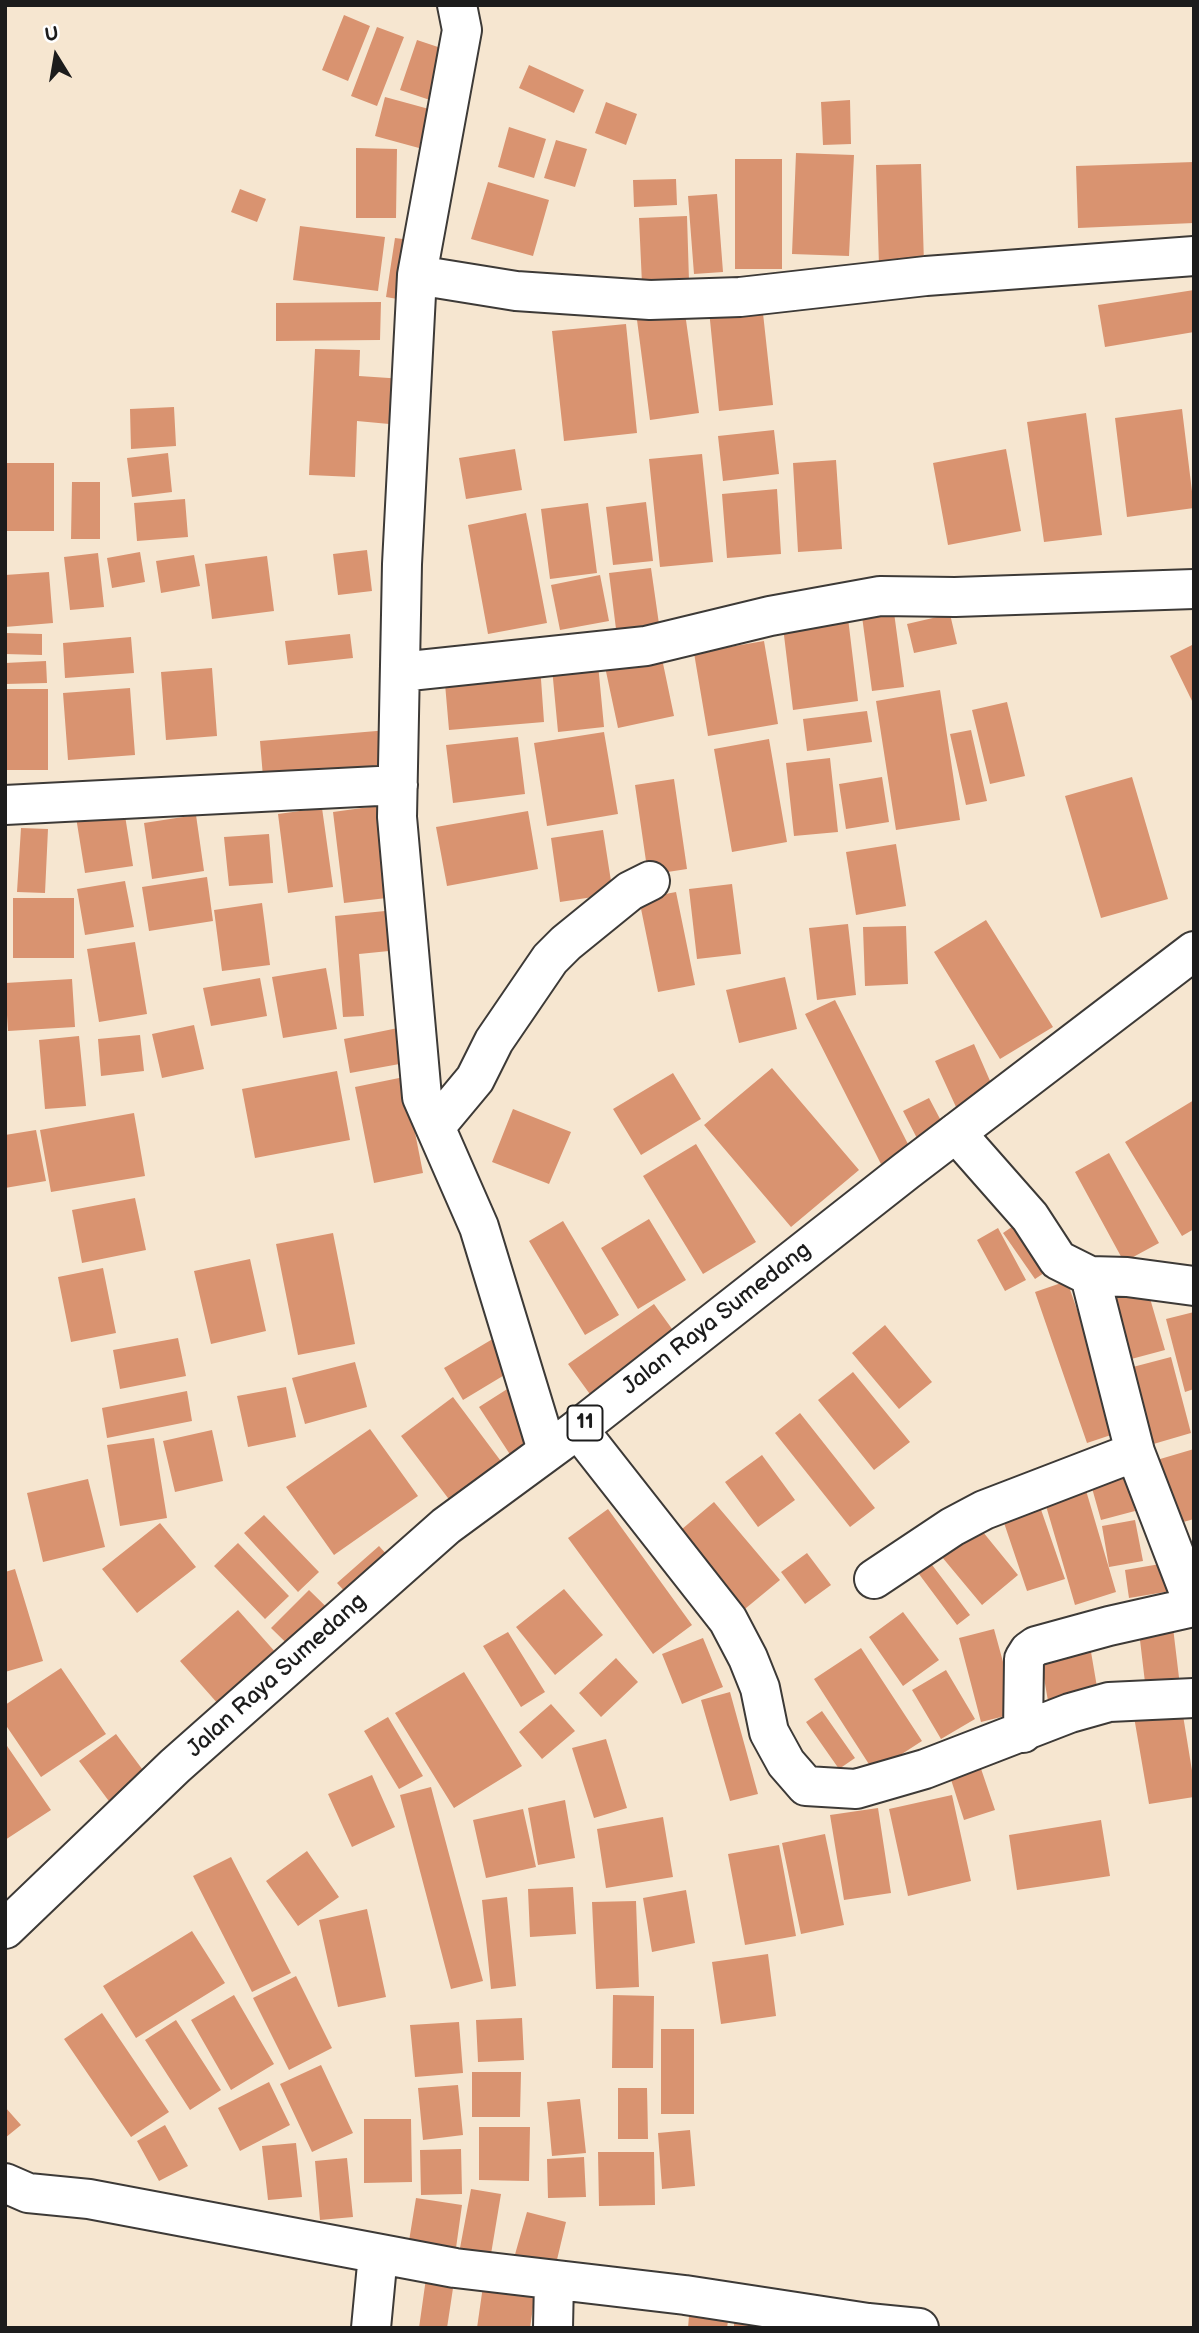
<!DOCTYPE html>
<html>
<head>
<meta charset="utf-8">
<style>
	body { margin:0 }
	#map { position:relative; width:1199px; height:2333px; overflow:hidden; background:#f6e6d0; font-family:"Balsamiq Sans",sans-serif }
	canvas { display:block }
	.frame { position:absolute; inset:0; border:7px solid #1c1c1c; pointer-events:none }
	.north { position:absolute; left:21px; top:21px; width:70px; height:70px; -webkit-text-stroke:5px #fff; paint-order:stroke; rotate:349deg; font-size:19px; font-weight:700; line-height:28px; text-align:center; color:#1c1c1c }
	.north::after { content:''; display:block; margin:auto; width:24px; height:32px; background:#1c1c1c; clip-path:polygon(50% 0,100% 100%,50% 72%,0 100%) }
</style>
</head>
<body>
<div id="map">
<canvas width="1199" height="2333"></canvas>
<div class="frame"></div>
<div class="north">U</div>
</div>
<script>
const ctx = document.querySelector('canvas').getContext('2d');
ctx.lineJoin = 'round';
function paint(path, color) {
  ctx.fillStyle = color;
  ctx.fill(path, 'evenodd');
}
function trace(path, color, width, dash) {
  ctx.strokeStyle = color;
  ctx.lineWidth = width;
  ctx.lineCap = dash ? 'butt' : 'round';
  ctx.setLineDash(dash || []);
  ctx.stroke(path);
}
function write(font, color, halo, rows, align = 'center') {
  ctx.font = font + ' "Balsamiq Sans",sans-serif';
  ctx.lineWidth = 5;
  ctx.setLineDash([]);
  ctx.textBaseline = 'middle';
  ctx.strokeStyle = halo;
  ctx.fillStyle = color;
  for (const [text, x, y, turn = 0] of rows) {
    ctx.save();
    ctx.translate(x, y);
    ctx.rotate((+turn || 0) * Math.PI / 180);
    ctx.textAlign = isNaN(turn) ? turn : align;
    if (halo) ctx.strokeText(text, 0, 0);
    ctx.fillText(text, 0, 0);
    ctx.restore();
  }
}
const building = new Path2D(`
	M344,15L370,26L348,81L322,70Z
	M377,27L404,37L377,106L351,96Z
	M417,40L456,53L439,103L400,90Z
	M529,65L584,90L574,113L519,88Z
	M385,97L429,109L419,148L375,136Z
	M850,100L851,144L823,145L821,102Z
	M606,102L637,114L626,145L595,133Z
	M509,127L546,139L534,178L498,167Z
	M556,140L587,149L575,187L544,178Z
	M356,148L397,149L396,218H356Z
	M796,153L854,155L849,256L792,254Z
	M735,159H782V269H735Z
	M1194,162V223L1078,228L1076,166Z
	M921,164L924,264L879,266L876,165Z
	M676,179L677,205L634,207L633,180Z
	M488,182L549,200L533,256L471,239Z
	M240,189L266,199L257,222L231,212Z
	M717,194L723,272L694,274L688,196Z
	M687,216L689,281L642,284L639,218Z
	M300,226L385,237L378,291L293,280Z
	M395,238L418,241L409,301L386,297Z
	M1194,290V332L1105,347L1098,305Z
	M381,302L380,340L276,341V303Z
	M762,304L773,405L719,411L709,310Z
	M685,313L699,413L650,420L637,320Z
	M626,324L637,433L564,441L552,331Z
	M315,349L360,350L359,376L404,379L400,425L357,421L355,477L309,475Z
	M174,407L176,446L131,449L130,409Z
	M1182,409L1194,508L1127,517L1115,418Z
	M1086,413L1102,535L1044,542L1027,422Z
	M774,430L779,474L723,481L718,436Z
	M515,449L522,490L466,499L459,458Z
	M1006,449L1021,531L948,545L933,463Z
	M168,453L172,492L132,497L127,458Z
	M702,454L713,562L660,567L649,459Z
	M836,460L842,549L798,552L793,463Z
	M5,463H54V531H5Z
	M72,482H100V539H71Z
	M777,489L781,554L727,558L722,494Z
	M185,499L188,537L137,541L134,503Z
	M646,502L653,561L613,565L606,507Z
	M588,503L597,573L550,579L541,509Z
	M526,513L547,623L488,634L468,525Z
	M367,550L372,591L338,595L333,554Z
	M140,552L145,582L112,588L107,558Z
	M98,553L104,607L70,610L64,557Z
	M194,555L200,586L161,593L156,561Z
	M267,556L274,611L212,619L205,564Z
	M651,568L659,624L616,629L609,573Z
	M49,572L53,623L5,627V575Z
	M600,575L609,621L560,630L551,585Z
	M893,605L904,687L872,691L861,609Z
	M950,614L957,644L914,653L907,624Z
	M848,618L858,701L793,710L783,627Z
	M5,633L42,634V655L5,654Z
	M350,634L353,658L288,665L285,641Z
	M131,637L134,673L65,678L63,643Z
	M764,641L778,724L708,736L694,653Z
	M1194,644V705L1170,656Z
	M660,649L674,716L618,728L604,662Z
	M46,661L47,683L5,684V663Z
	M598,664L604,727L558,732L552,668Z
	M540,665L544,722L449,730L444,672Z
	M212,668L217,736L166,740L161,672Z
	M130,688L135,755L68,760L63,693Z
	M5,689H48V770H5Z
	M940,690L960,820L896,830L876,701Z
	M1007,702L1025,776L990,784L972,710Z
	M867,711L872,742L807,751L803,719Z
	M388,730L391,766L263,777L260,741Z
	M971,730L987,801L966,805L950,734Z
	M604,732L618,814L547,826L534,743Z
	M518,737L525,794L453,803L446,745Z
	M769,739L787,842L732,852L714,749Z
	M830,758L838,832L794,836L786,763Z
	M882,777L889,822L846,829L839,784Z
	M1132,777L1168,899L1101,918L1065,796Z
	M674,779L687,869L648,875L635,785Z
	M123,803L133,866L85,873L75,811Z
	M384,805L395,897L344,903L333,812Z
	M322,808L333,887L288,893L278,814Z
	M528,811L538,869L447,886L436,827Z
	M196,815L204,871L152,879L144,823Z
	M21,828L48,829L45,893L17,892Z
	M603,830L613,894L560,902L551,838Z
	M269,834L273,883L229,886L224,837Z
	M896,844L906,906L856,915L846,852Z
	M207,877L213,921L149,931L142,887Z
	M125,881L134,927L85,935L77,889Z
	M732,884L741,954L697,959L689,889Z
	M676,892L695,985L658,992L639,899Z
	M13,898H74V958H13Z
	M262,903L270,965L222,971L214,910Z
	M395,910L399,950L359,954L364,1016L343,1017L335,916Z
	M986,920L1053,1027L1000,1059L934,952Z
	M848,924L856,995L817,1000L809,928Z
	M906,926L908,984L865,986L863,927Z
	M135,942L147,1014L99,1022L87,949Z
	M326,968L337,1029L283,1038L272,977Z
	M785,977L797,1029L739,1043L726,990Z
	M260,978L267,1016L211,1026L203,988Z
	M72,979L75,1027L8,1031L5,983Z
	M835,1000L911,1150L881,1164L805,1014Z
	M194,1025L204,1069L162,1078L152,1034Z
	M398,1028L405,1063L350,1073L344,1039Z
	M140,1035L144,1071L101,1076L98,1039Z
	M79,1036L86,1106L45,1109L39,1040Z
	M974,1044L994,1090L956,1107L935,1061Z
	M772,1068L859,1170L791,1227L704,1125Z
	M337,1071L350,1140L255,1158L242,1089Z
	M673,1073L701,1119L641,1155L613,1109Z
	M404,1077L423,1173L374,1183L355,1087Z
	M929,1098L948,1134L922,1148L903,1111Z
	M1194,1100V1229L1182,1236L1125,1142Z
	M513,1109L571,1132L549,1184L492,1162Z
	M134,1113L145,1176L51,1192L40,1130Z
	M36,1130L46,1181L5,1188V1135Z
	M696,1144L756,1242L703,1274L643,1176Z
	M1109,1153L1159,1243L1124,1262L1075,1172Z
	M135,1198L146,1250L82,1263L72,1210Z
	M1025,1218L1056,1265L1035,1279L1003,1233Z
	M649,1219L686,1280L638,1309L601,1248Z
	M563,1221L619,1315L585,1335L529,1241Z
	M998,1228L1026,1280L1005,1291L977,1240Z
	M333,1233L355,1344L298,1355L276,1244Z
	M250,1259L266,1331L211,1344L194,1271Z
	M103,1268L116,1333L71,1342L58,1277Z
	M1067,1281L1120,1432L1087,1443L1035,1292Z
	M1147,1288L1165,1350L1120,1362L1103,1301Z
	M654,1304L693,1358L608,1419L568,1364Z
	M1194,1312V1389L1185,1392L1166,1319Z
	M885,1325L932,1382L899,1409L852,1353Z
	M506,1331L526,1362L463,1400L444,1368Z
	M178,1338L186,1376L120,1389L113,1350Z
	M1171,1357L1191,1433L1150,1445L1129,1368Z
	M355,1362L367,1407L305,1424L292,1378Z
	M853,1372L910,1442L874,1470L818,1400Z
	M523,1379L555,1429L511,1456L479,1407Z
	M286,1387L296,1437L248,1447L237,1396Z
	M187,1391L192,1421L107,1438L102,1408Z
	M453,1397L506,1468L454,1506L401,1436Z
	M800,1413L875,1508L850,1527L775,1433Z
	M370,1429L418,1496L334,1555L286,1487Z
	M212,1430L223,1481L175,1492L163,1441Z
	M154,1438L167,1518L120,1526L107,1445Z
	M1194,1449V1519L1169,1526L1150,1462Z
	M762,1455L795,1500L758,1527L725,1482Z
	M1125,1471L1135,1511L1101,1520L1090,1481Z
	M88,1479L105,1547L43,1562L27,1493Z
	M1085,1487L1116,1592L1075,1605L1044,1499Z
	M1037,1498L1065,1579L1027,1591L1000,1511Z
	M714,1502L780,1580L740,1613L675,1535Z
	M608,1509L692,1625L653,1654L568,1538Z
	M264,1515L319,1572L298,1592L244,1533Z
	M1135,1520L1143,1561L1109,1567L1102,1526Z
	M974,1521L1018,1575L982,1605L937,1551Z
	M160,1523L196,1567L137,1613L102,1569Z
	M238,1543L289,1596L265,1619L214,1566Z
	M379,1546L412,1582L370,1619L337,1583Z
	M807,1553L831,1585L805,1604L781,1572Z
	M923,1553L970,1615L957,1625L910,1562Z
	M1166,1563L1171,1591L1129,1598L1125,1570Z
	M15,1569L43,1661L5,1672V1572Z
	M564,1589L603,1635L555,1675L516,1627Z
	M309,1590L348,1628L310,1666L271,1628Z
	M238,1610L285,1663L227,1714L180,1661Z
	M903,1612L939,1660L903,1686L869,1637Z
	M1172,1619L1180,1686L1146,1691L1138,1623Z
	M994,1629L1017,1713L981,1722L959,1638Z
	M508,1632L545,1692L521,1707L483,1646Z
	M703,1638L723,1687L682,1704L662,1654Z
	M1090,1646L1098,1693L1048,1701L1040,1655Z
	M861,1648L922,1741L874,1772L814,1679Z
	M616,1658L638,1682L601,1717L579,1693Z
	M61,1668L106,1734L41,1777L5,1724V1705Z
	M946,1670L975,1719L941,1739L912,1690Z
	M464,1672L522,1766L454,1808L395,1713Z
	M730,1692L758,1794L730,1801L701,1700Z
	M1181,1703L1194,1783V1797L1149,1804L1133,1711Z
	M551,1704L575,1731L542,1759L519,1732Z
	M822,1711L855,1758L839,1769L806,1722Z
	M388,1717L423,1776L399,1789L364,1731Z
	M116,1734L157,1789L120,1816L79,1761Z
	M606,1739L627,1808L594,1818L572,1748Z
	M5,1743L51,1810L5,1840Z
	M976,1754L995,1810L964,1820L946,1764Z
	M372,1775L395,1827L352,1847L328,1794Z
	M431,1787L483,1981L451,1989L400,1795Z
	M952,1795L971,1881L908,1896L889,1809Z
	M565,1800L575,1858L538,1865L528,1808Z
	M878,1808L891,1893L844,1900L830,1815Z
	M523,1809L536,1867L486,1878L473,1820Z
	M663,1817L673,1877L606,1888L597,1829Z
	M1101,1820L1110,1876L1017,1890L1009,1835Z
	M825,1834L844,1925L801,1934L782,1843Z
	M779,1845L796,1936L745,1945L728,1854Z
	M307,1851L339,1897L298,1926L266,1881Z
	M231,1857L291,1973L252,1992L193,1876Z
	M573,1887L576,1934L530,1937L528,1889Z
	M686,1890L695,1943L652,1952L643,1898Z
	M507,1897L516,1986L491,1989L482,1900Z
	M636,1901L639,1987L596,1989L592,1902Z
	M367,1909L386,1997L338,2007L319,1920Z
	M192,1931L225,1983L136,2038L103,1986Z
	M768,1954L776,2016L721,2024L712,1962Z
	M296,1976L332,2048L289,2070L253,1998Z
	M234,1995L274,2064L231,2090L191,2020Z
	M613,1995L654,1996L653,2068H612Z
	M102,2013L169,2112L131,2137L64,2039Z
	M522,2018L524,2060L478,2062L476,2020Z
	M176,2020L221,2090L190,2110L145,2040Z
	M459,2022L463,2073L415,2077L410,2025Z
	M661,2029H694V2114H661Z
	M321,2065L353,2133L312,2152L280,2084Z
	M472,2072H521L520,2117H472Z
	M269,2082L290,2125L240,2151L218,2108Z
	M458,2085L463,2135L423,2140L418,2088Z
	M618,2088H647L648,2139H618Z
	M580,2099L586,2153L552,2156L547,2102Z
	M5,2107L21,2125L5,2138Z
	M364,2119H411L412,2182L364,2183Z
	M165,2125L188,2166L159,2181L137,2141Z
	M479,2127H530L529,2181L479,2180Z
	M690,2130L695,2186L662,2189L658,2133Z
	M296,2143L302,2197L268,2200L262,2146Z
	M461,2149L462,2194L421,2195L420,2150Z
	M598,2152H654L655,2205L599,2206Z
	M584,2157L586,2197L548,2198L547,2159Z
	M347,2158L353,2217L320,2220L315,2161Z
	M471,2189L501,2194L491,2254L460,2248Z
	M416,2198L462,2205L456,2248L409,2241Z
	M527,2212L566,2222L555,2268L514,2258Z
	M427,2271L455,2275L447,2328H419Z
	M484,2279L536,2287L530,2328H477Z
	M689,2316L728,2321L727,2328H688Z
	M734,2323L777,2324V2328H734Z`);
const minor = new Path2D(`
	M457,5L462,30L417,275L402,564L397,817L422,1097L479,1227L547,1450
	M417,275L516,291L650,300L740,297L926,276L1194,256
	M400,672L646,646L770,616L880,596L955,597L1194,589
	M5,805L398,785
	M435,1127L475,1079L494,1041L550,959L566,943L630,891L650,881
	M956,1133L1030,1217L1058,1260L1090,1276L1127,1277L1194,1286
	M578,1429L728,1620L748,1658L760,1688L769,1732L786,1763L806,1786L856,1789L925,1769L1070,1713L1109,1702L1194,1698
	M874,1579L952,1527L984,1510L1135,1452
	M1023,1733L1024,1659L1029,1651L1036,1646L1109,1626L1189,1608L1192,1600L1135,1452L1090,1276
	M5,2183L28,2193L89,2199L455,2268L685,2295L868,2323L919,2328
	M371,2328L378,2254
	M553,2328L554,2280`);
const highway = new Path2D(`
	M5,1929L175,1766L446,1526L578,1429L906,1171L1194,951`);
const shields = [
	[585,1423,35]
];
const shieldNames = [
	["11",585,1423]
];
const streetNames = [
	["Jalan Raya Sumedang",717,1319,-38],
	["Jalan Raya Sumedang",277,1676,-42]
];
paint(building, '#d99370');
trace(minor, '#3d3a37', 42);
trace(highway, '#3d3a37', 42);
trace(minor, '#fff', 38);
trace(highway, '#fff', 38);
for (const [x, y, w] of shields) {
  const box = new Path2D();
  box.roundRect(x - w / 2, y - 17.5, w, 35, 5);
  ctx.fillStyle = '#fff';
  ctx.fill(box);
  trace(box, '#1c1c1c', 2);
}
write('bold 21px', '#1c1c1c', null, shieldNames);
write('23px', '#1c1c1c', '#fff', streetNames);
</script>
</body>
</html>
